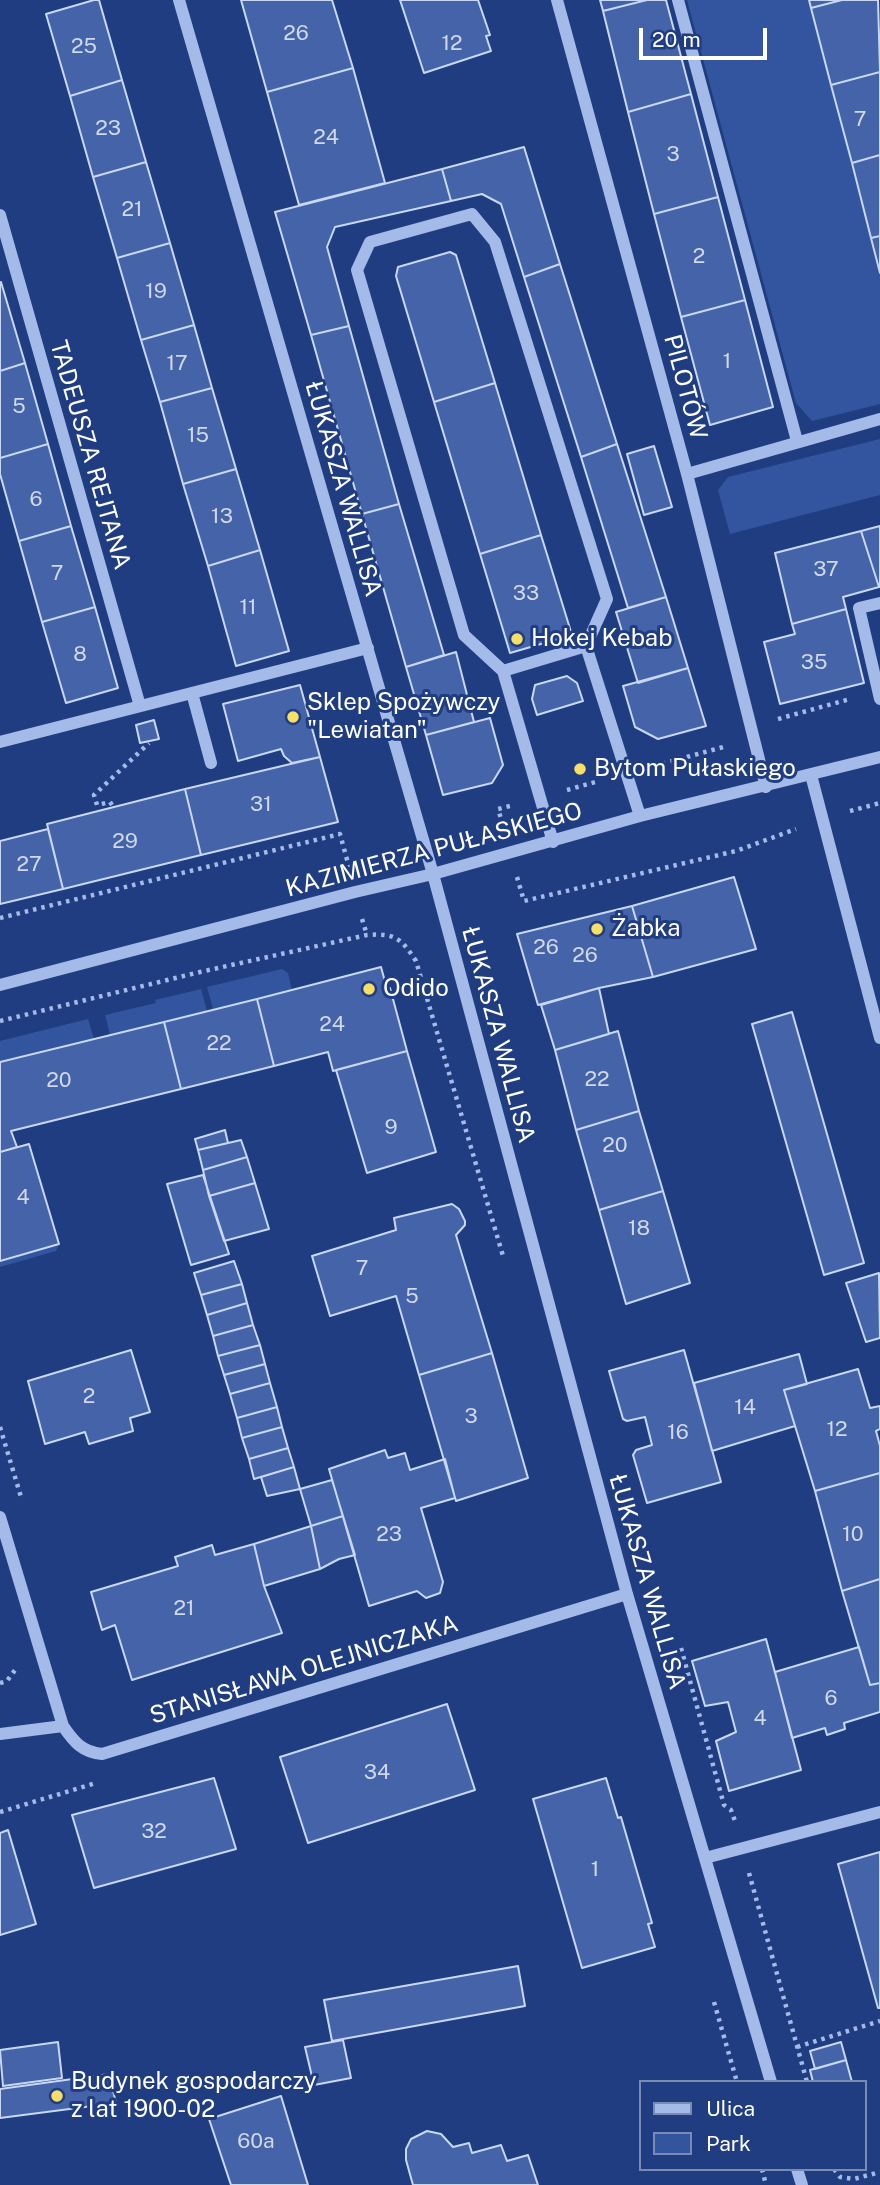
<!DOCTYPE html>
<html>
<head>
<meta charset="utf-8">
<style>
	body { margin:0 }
	#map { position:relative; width:880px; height:2185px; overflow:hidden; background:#1f3d80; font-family:"Public Sans",sans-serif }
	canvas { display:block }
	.legend { position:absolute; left:639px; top:2080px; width:228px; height:91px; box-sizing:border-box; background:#1f3d80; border:2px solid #798bb3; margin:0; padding:9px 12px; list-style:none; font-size:21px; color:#fff }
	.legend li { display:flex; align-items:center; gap:14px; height:35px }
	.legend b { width:35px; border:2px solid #798bb3 }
	.scale { position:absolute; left:639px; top:28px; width:128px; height:32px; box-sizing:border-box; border:4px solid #fff; border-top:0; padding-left:9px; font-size:21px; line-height:24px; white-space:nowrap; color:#fff; -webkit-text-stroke:5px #1f3d80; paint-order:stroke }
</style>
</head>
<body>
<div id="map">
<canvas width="880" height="2185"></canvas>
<ul class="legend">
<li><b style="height:9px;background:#a4bae8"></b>Ulica</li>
<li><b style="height:19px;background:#33549f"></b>Park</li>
</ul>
<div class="scale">20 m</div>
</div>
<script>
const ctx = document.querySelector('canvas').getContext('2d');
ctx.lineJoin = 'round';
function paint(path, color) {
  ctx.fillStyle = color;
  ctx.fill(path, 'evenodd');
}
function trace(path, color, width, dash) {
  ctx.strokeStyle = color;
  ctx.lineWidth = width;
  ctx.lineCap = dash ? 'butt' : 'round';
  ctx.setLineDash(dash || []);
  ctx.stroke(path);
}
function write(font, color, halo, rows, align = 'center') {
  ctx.font = font + ' "Public Sans",sans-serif';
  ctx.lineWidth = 6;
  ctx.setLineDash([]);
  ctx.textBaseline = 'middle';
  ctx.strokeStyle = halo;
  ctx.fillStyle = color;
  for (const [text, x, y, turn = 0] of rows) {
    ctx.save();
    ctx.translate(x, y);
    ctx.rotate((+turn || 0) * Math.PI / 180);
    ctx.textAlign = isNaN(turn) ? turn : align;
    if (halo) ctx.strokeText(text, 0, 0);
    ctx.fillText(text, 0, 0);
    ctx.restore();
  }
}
const green = new Path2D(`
	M687,0H809L880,272V404L812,421L796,403Z
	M880,439V495L730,534L718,490L728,477Z
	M282,969L288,973L292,990L213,1009L207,987Z
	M201,989L207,1011L110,1035L105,1015L156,1003L155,1000Z
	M88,1019L94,1039L0,1062V1041Z
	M59,1244L56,1251L0,1267V1261Z`);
const building = new Path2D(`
	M94,0H99L122,80L70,96L46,14Z
	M241,0H332L353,68L267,92Z
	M400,0H478L490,35L486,36L491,51L424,73Z
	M600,0H647L603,11Z
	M647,0H666L691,94L628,112L603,11Z
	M809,0H842L811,8Z
	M842,0H878L880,72L831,85L811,8Z
	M353,68L385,183L299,205L267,92Z
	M880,72V155L852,163L831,85Z
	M122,80L146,162L93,177L70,96Z
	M691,94L718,197L654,214L628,112Z
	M524,147L560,264L524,277L501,204L482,194L451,201L442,169Z
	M880,155V236L871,238L852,163Z
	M146,162L170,243L117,258L93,177Z
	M442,169L451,201L335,227L327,247L349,326L311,335L275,212Z
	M718,197L745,300L681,317L654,214Z
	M880,236V273L871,238Z
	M170,243L194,325L141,340L117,258Z
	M450,252L456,255L495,383L434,402L396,276L398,267Z
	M560,264L617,444L581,457L524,277Z
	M1,282L25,363L0,371V283Z
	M745,300L773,407L710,425L681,317Z
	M194,325L212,388L160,402L141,340Z
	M349,326L399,504L362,514L311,335Z
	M25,363L48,444L0,458V371Z
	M495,383L541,535L480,554L434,402Z
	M212,388L236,469L183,484L160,402Z
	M48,444L71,526L19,541L0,474V458Z
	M617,444L666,597L628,608L581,457Z
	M654,446L672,507L644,515L627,454Z
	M236,469L260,550L208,566L183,484Z
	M399,504L444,655L406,667L362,514Z
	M71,526L95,607L42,622L19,541Z
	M880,526V587H879L861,531Z
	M861,531L879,587L843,597L846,609L792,624L775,553Z
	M541,535L572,635L510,653L480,554Z
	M260,550L289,651L236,666L208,566Z
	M666,597L688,668L638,683L616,612Z
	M95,607L118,688L66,703L42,622Z
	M846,609L864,683L780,704L764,642L795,634L792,624Z
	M456,652L474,722L426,735L406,667Z
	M688,668L706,726L658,739L635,727L623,686Z
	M567,676L577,683L583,701L537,715L532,699L535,685Z
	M300,685L320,757L292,763L284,756L281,749L238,761L223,704Z
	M490,718L503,765L492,783L443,795L426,735Z
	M154,720L159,739L140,743L136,725Z
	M320,757L338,822L201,855L185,789Z
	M185,789L201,855L63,889L47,824Z
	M48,829L63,889L0,904V841Z
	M734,877L756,949L653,977L632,906Z
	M632,906L653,977L599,988L538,1005L517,934Z
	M381,967L387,989L390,988L407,1051L333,1071L328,1052L274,1066L257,999Z
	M599,988L609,1034L555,1050L541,1005Z
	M257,999L274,1066L181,1089L164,1022Z
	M792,1012L864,1263L824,1275L752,1024Z
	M164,1022L181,1089L11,1131L17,1147L0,1152V1062Z
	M618,1031L639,1111L576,1130L555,1050Z
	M407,1051L436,1152L367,1173L336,1070Z
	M639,1111L663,1191L599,1210L576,1130Z
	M225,1130L228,1143L198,1150L195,1139Z
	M241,1140L247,1157L203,1170L198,1150Z
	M29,1144L59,1244L0,1261V1152Z
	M247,1157L255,1183L209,1196L203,1170Z
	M203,1175L229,1254L191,1265L167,1184Z
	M255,1183L269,1229L224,1241L209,1196Z
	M663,1191L690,1283L626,1304L599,1210Z
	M452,1204L459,1209L465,1221V1225L456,1235L492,1353L419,1375L396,1296L330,1316L312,1256L396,1230L394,1218Z
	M234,1261L242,1284L201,1295L194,1273Z
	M879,1273L880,1338L866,1342L846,1283Z
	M242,1284L247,1303L207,1315L201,1295Z
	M247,1303L253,1325L213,1336L207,1315Z
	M253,1325L260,1345L218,1356L213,1336Z
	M260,1345L265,1364L224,1375L218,1356Z
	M131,1350L150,1412L130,1418L133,1431L89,1444L85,1432L45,1444L28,1381Z
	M684,1350L721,1482L647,1503L633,1455L636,1450L652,1445L645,1417L627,1421L623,1419L609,1371Z
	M492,1353L528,1478L456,1501L419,1375Z
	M799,1354L807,1384L784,1390L795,1426L712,1451L694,1383Z
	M265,1364L270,1383L230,1394L224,1375Z
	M858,1369L870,1408L880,1406V1429L876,1431L880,1446V1473L815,1491L784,1390Z
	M270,1383L277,1407L237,1418L230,1394Z
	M277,1407L282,1427L242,1438L237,1418Z
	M282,1427L288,1448L249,1459L242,1438Z
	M288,1448L294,1467L254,1479L249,1459Z
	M385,1450L388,1458L405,1453L410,1470L445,1459L455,1498L421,1508L443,1582L440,1593L426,1598L417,1591L369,1606L329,1469Z
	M294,1467L300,1489L267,1496L261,1477Z
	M880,1473V1579L842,1591L815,1491Z
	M332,1480L343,1516L311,1526L300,1489Z
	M343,1516L355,1555L339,1559L320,1569L311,1526Z
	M311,1526L320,1569L264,1586L254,1544Z
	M254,1544L264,1586L282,1633L132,1680L115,1625L102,1630L91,1592L178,1566L175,1557L212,1545L215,1555Z
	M880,1579V1683L870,1685L842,1591Z
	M766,1639L801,1770L729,1791L716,1741L736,1732L728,1702L705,1706L692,1661Z
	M859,1647L870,1685L880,1683V1712L844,1723L845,1729L827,1735L825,1728L792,1738L775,1672Z
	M447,1704L475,1790L308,1843L280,1757Z
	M214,1778L236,1849L94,1888L72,1815Z
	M606,1778L618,1818L621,1817L652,1923L648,1924L655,1947L582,1968L533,1799Z
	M8,1830L36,1924L0,1935V1833Z
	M880,1852V2008H878L838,1864Z
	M518,1966L525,2006L332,2041L324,2000Z
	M343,2040L351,2078L314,2085L305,2047Z
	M58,2042L62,2078L3,2086L0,2050Z
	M841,2042L846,2060L815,2069L810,2051Z
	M846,2060L852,2082H813L810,2070Z
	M109,2074L116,2103L0,2118V2089Z
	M281,2096L308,2185H231L209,2119Z
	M427,2131L441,2134L453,2147L469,2143L472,2153L501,2145L507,2161L528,2155L538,2185H413L406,2160V2149L411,2139Z`);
const path = new Path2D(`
	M778,719L850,699
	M654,766L727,746
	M567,790L599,781
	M112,805L110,802L97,805L94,795L149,743
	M850,811L880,803
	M503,825L498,809L514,805
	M517,877L524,901L736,851L796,829
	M0,918L340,834L349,867
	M362,919L367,935
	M0,1021L200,972L367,935C395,933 401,938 416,961L503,1256
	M0,1427L21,1497
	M681,1648L724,1805L731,1810L735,1821
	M0,1683L7,1681L15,1670
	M0,1812L96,1783
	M749,1873L807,2082
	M714,2002L737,2082
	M797,2047L880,2021
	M762,2169L766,2185
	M834,2169L840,2177L854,2179L880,2172`);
const minor = new Path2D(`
	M179,0L433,874L627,1594L771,2082
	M557,0L687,474L766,787
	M678,0L797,441
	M0,215L140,706
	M687,474L880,419
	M880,603L859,608L880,699
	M503,671L586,646
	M192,693L211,763
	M0,742L368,648
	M811,775L880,1038
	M553,842L503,671L464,635L357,270L370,242L472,214L495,242L607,599L586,646L640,816
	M0,985L355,892L433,874L640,816L880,757
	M0,1517L63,1726
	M0,1734L63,1726C74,1742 82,1752 102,1754L627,1594
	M705,1858L880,1812
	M797,2169L802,2185`);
const markers = [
	[517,639,7,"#f6df64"],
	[293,717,7,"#f6df64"],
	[580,769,7,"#f6df64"],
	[597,929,7,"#f6df64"],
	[369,989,7,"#f6df64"],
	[57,2096,7,"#f6df64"]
];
const numberNames = [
	["26",296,34],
	["12",452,44],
	["25",84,47],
	["7",860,120],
	["23",108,129],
	["24",326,138],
	["3",673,155],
	["21",132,210],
	["2",699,257],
	["19",156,292],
	["1",727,362],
	["17",177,364],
	["5",19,407],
	["15",198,436],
	["6",36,500],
	["13",222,517],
	["37",826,570],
	["7",57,574],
	["33",526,594],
	["11",248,608],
	["8",80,655],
	["35",814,663],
	["31",261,805],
	["29",125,842],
	["27",29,865],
	["26",546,948],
	["26",585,956],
	["24",332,1025],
	["22",219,1044],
	["22",597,1080],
	["20",59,1081],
	["9",391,1128],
	["20",615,1146],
	["4",23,1198],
	["18",639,1229],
	["7",362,1269],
	["5",412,1297],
	["2",89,1397],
	["14",745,1408],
	["3",471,1417],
	["12",837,1430],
	["16",678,1433],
	["23",389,1535],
	["10",853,1535],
	["21",184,1609],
	["6",831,1699],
	["4",760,1719],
	["34",377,1773],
	["32",154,1832],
	["1",595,1870],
	["60a",256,2142]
];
const streetNames = [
	["PILOTÓW",685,387,75],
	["TADEUSZA REJTANA",90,455,74],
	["ŁUKASZA WALLISA",343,489,74],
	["KAZIMIERZA PUŁASKIEGO",434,850,-15],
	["ŁUKASZA WALLISA",498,1035,75],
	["ŁUKASZA WALLISA",647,1582,74],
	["STANISŁAWA OLEJNICZAKA",304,1670,-17]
];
const poiNames = [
	["Hokej Kebab",531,639],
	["Sklep Spożywczy",307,703],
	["\"Lewiatan\"",307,731],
	["Bytom Pułaskiego",594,769],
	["Żabka",611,929],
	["Odido",383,989],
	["Budynek gospodarczy",71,2082],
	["z lat 1900-02",71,2110]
];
paint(green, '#33549f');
paint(building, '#4463a8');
trace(building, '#c8d7f6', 2);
trace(path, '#a4bae8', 4.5, [3.5, 5]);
trace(minor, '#a4bae8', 12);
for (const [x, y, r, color] of markers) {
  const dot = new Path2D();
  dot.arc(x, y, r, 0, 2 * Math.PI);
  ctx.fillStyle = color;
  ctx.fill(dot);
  trace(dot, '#1f3d80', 2.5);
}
write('21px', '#d0d8e9', null, numberNames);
write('24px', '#fff', '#1f3d80', streetNames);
write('24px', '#fff', '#1f3d80', poiNames, 'left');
</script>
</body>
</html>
